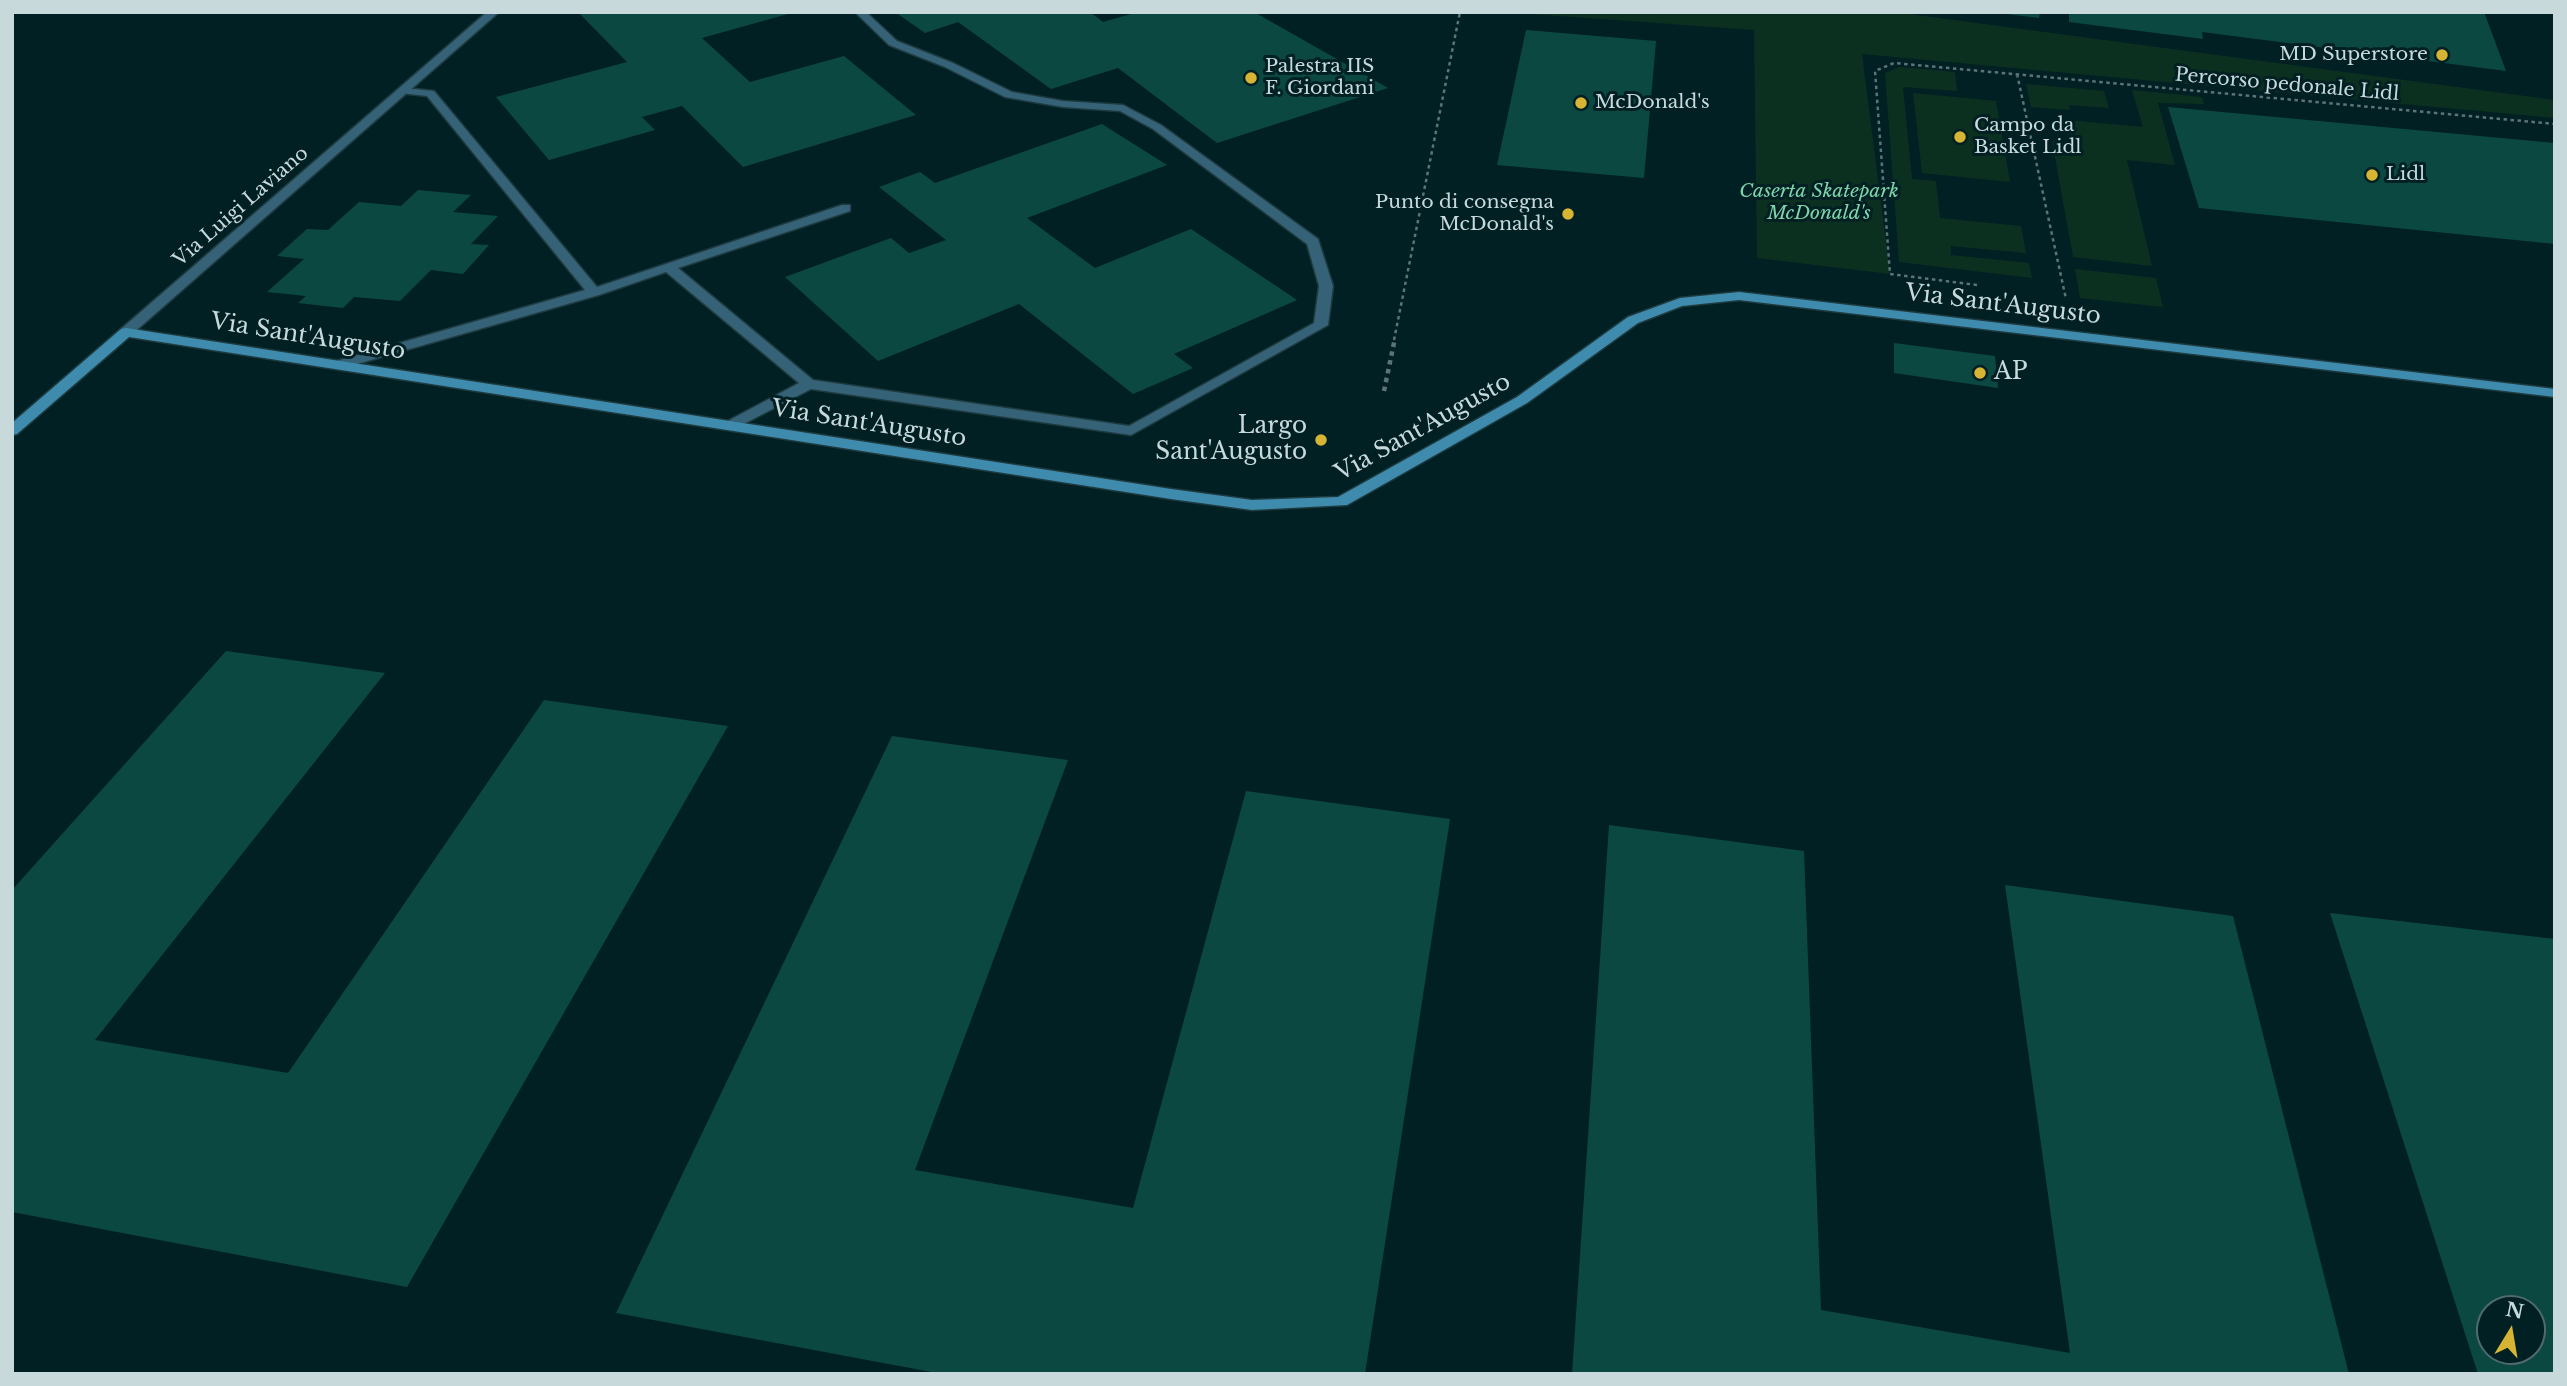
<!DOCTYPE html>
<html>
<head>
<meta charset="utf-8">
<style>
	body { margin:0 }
	#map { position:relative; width:2567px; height:1386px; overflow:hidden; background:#012024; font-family:"Libre Baskerville",serif }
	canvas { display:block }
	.frame { position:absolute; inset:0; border:14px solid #c8d9db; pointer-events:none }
	.north { position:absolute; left:2476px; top:1295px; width:70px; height:70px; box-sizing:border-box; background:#012024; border:2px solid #516a6d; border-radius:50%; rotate:11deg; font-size:19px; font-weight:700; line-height:28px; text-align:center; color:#c8d9db }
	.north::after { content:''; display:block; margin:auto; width:24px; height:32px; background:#d8b434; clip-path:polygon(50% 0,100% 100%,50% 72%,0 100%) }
</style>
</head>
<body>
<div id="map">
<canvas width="2567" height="1386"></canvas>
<div class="frame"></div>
<div class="north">N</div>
</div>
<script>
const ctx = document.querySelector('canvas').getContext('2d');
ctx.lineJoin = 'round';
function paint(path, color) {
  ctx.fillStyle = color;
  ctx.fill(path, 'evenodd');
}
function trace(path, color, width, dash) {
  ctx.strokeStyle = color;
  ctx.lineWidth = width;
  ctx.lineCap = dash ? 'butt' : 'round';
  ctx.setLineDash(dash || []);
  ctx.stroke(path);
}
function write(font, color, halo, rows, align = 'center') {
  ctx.font = font + ' "Libre Baskerville",serif';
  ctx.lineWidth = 6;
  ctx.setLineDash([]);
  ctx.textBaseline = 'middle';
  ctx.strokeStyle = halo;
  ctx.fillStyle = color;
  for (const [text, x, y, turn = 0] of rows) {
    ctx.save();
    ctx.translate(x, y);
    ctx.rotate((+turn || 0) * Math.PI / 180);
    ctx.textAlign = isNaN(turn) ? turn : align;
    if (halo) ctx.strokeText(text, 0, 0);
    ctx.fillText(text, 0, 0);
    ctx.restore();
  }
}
const green = new Path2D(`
	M1504,12H1894L2555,100V118L1862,54L1890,274L1757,258L1754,30Z
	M1900,67L1955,72L1957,91L1903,87L1912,179L1936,181L1940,218L2021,226L2026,253L1951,246V255L2029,263L2032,278L1899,262L1885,73Z
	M2026,84L2104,91L2109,108L2069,105L2070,110L2031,107Z
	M2132,90L2202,97L2204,104L2158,103L2175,165L2127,160L2152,266L2073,257L2052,141L2071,143L2067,120L2143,127Z
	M1913,93L1996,101L2010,182L1922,173Z
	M2075,269L2156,278L2163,307L2080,298Z`);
const building = new Path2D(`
	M578,12H795L702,38L750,82L844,56L916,115L743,167L682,106L642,117L655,130L549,160L496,97L627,62Z
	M895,12H1090L1103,22L1138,12H1254L1388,88L1217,143L1118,68L1051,89L958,22L925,33Z
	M2007,12H2040L2039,18L2007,14Z
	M2069,12H2484L2506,71L2202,32L2203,39L2069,22Z
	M1526,30L1656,41L1644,178L1497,165Z
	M2168,107L2555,143V244L2199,208Z
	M1102,124L1167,165L1027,218L1095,268L1191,229L1297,300L1174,354L1193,368L1133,394L1019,304L878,361L785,277L891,238L909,253L946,240L879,187L920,172L935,183Z
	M418,190L471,195L453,212L498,216L471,244L489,245L463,274L431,270L400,301L354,297L343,308L298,303L306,296L267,292L304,259L277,256L307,229L328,230L359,202L401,206Z
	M1894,343L1995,356L1998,388L1894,373Z
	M226,651L385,673L95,1040L288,1073L544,700L728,726L407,1287L12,1212V890Z
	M892,736L1068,760L915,1170L1133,1208L1246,791L1450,819L1365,1374H942L616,1313Z
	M1609,825L1804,851L1821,1310L2070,1353L2005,885L2233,916L2349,1374H1572Z
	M2330,913L2555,939V1374H2478ZM2490,1309H2532V1351H2490Z`);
const pathFar1 = new Path2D(`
	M2017,74L2066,299
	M1977,285L1890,274L1875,71L1894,63L2555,124
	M1394,340L1460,12`);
const path = new Path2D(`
	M1384,391L1395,338`);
const lane = new Path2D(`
	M855,12H866L897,41L953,63L1012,92L1063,101L1123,105L1161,125L1318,239L1333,286L1328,325L1131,435L811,389L734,429H724L722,426L724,423L799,383L666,272L599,295L343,368L338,369L331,365L333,362L585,290L427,96L400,93V89L404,88L434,91L597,287L842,205H850V211L678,268L813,380L1129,426L1314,323L1319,286L1307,244L1153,129L1120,111L1063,107L1005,97L945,67L889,45Z`);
const street = new Path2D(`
	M487,12H499L131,335H121V329Z`);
const secondary = new Path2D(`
	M1739,292L2555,389V397L1739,300L1682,306L1638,323L1527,403L1347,505L1252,510L1171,499L129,337L17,434L12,435V423L121,329L126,328L1171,489L1252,500L1338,497L1517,397L1628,317L1680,298Z`);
const markers = [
	[2442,55,7,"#d8b434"],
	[1251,78,7,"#d8b434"],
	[1581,103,7,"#d8b434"],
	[1960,137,7,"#d8b434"],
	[2372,175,7,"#d8b434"],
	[1568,214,7,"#d8b434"],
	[1980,373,7,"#d8b434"],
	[1321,440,7,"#d8b434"]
];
const farPoinames = [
	["MD Superstore",2428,55,"right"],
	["Palestra IIS",1265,67],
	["F. Giordani",1265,89],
	["McDonald's",1595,103],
	["Campo da",1974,126],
	["Basket Lidl",1974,148],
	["Lidl",2386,175],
	["Punto di consegna",1554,203,"right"],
	["McDonald's",1554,225,"right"]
];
const farStreetnames = [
	["Percorso pedonale Lidl",2287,85,5],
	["Via Luigi Laviano",241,207,-41]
];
const farParknames = [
	["Caserta Skatepark",1819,192],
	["McDonald's",1819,214]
];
const streetNames = [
	["Via Sant'Augusto",2003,305,7],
	["Via Sant'Augusto",308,337,9],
	["Via Sant'Augusto",869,424,9],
	["Via Sant'Augusto",1423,428,-29]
];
const poiNames = [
	["AP",1994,373],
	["Largo",1307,427,"right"],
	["Sant'Augusto",1307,453,"right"]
];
paint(green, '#0c3020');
paint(building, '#0c4842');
trace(lane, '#1d3a3e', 3);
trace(street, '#1d3a3e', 3);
trace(secondary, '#1d3a3e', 3);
trace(pathFar1, '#5c7477', 2.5, [3.5, 3.5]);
trace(path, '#5c7477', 4.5, [4.5, 4.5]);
paint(lane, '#356277');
paint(street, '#356277');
paint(secondary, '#3e8bad');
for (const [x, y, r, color] of markers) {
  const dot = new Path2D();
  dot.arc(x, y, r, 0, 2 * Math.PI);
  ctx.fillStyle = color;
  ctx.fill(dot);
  trace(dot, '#012024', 2.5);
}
write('19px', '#c8d9db', '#012024', farPoinames, 'left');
write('19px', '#c8d9db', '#012024', farStreetnames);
write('italic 19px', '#7fd5aa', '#012024', farParknames);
write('23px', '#c8d9db', '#012024', streetNames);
write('23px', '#c8d9db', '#012024', poiNames, 'left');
</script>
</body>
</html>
